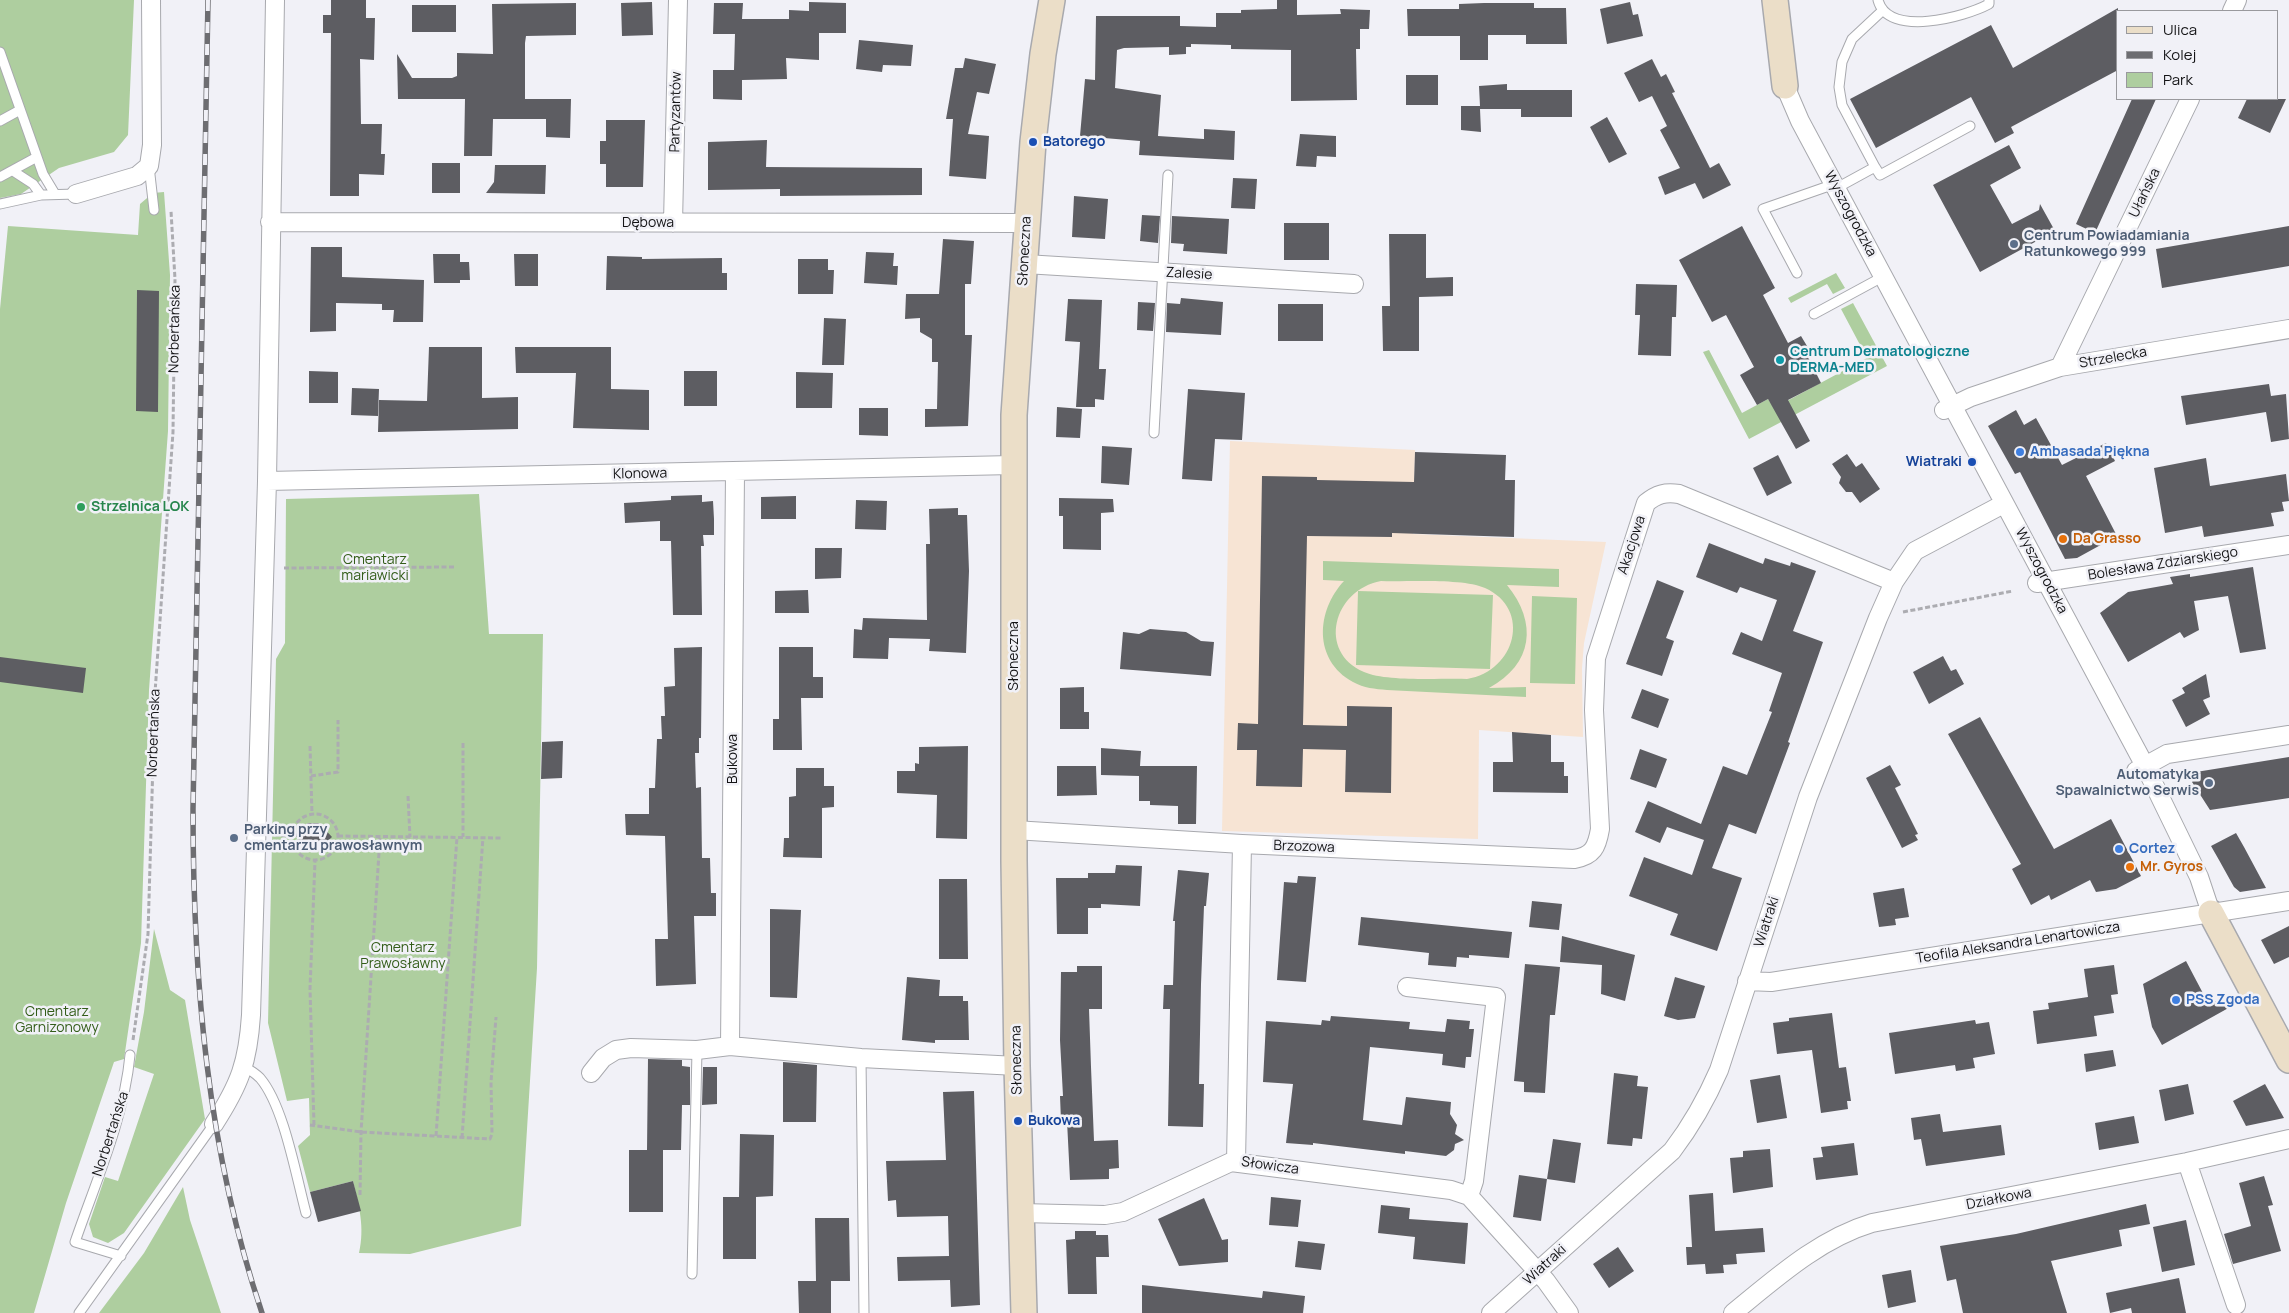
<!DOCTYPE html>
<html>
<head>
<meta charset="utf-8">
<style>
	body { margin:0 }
	#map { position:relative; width:2289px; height:1313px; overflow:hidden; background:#f1f1f7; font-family:Manrope,sans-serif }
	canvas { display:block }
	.legend { position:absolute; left:2116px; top:10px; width:162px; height:90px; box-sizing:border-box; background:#f1f1f7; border:1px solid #99999d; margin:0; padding:6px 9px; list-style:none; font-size:15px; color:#141416 }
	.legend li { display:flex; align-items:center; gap:10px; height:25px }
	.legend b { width:25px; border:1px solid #99999d }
</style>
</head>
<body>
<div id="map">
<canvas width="2289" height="1313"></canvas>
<ul class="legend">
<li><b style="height:6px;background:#ebdec8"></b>Ulica</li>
<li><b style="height:6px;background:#6d6d71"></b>Kolej</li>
<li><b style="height:14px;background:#aece9f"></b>Park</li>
</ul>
</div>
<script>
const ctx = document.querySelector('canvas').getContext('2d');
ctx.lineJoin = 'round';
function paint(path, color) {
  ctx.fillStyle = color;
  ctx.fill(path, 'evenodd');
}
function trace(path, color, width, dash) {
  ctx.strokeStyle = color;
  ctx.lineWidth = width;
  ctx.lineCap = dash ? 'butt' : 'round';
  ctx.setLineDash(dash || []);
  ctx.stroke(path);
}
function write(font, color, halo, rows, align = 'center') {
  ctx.font = font + ' Manrope,sans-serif';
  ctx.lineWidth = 5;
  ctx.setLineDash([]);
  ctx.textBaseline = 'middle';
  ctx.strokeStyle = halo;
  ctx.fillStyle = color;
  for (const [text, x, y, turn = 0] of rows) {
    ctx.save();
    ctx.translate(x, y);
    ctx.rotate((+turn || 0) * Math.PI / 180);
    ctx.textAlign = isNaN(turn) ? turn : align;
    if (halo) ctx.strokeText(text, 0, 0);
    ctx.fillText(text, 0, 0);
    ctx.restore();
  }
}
const education = new Path2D(`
	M1230,441L1415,450L1413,534L1606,542L1584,643L1582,668L1583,737L1479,730L1478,839L1222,831Z`);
const green = new Path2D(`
	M0,0H134L128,135L114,152L59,168L21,194L0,198Z
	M164,192L170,275L168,431L149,690L141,943L124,1059L114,1062L66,1203L34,1313H0V309L8,226L138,235L140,204L153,193Z
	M1836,273L1845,288L1833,294L1827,284L1791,303L1788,298Z
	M1853,303L1887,366L1749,439L1703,352L1709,350L1742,413L1768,399L1774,408L1867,358L1841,309Z
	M479,494L489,634H543L537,968L521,1226L410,1254L359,1253C365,1227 359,1206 353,1181L310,1192L298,1146L310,1135L309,1098L287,1101L268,1023L276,659L285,643L286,499Z
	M1323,561L1559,569V587L1507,585C1538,623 1533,664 1489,688L1526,687V697L1387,690C1375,689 1364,688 1353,682C1313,660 1316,611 1344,581L1323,580ZM1381,581C1408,582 1462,578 1485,588C1532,609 1516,671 1467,679C1440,678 1387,682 1364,672C1317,652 1333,590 1381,581Z
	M1358,591L1493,595L1490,669L1356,665Z
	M1532,596L1577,598L1575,684L1530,683Z
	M154,929L170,990L185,1000L205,1119L124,1233L108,1243L93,1237L89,1224L105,1177L118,1181L154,1074L134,1067L144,1012Z
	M183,1187L190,1220L221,1313H99L144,1253Z`);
const building = new Path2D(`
	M331,0H366V18H375L374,60L360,59L361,124H382L381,154H385L384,175L359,174V196H330L331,33H323V15H331Z
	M1277,0H1297V15L1341,14L1340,9L1370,10L1369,29H1360V49H1356L1357,100L1291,101V50L1231,49V45L1191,44V47H1186V54L1169,55V47L1124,48L1117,50L1115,88L1161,95L1158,136L1204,139V129L1235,131L1234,160L1139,155L1140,141L1080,136L1085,79L1095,80L1096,16H1180V26L1216,27V13H1241V10L1277,9Z
	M652,2L653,35L622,36L621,3Z
	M809,2L846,3V33H819V60L786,58L787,79L742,80V100L713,99V70H734L735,34H713L714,3H743L742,19H789V10L809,11Z
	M1630,2L1633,15L1638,14L1643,36L1607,44L1600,9Z
	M576,3V35L526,36L525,43V99H571L570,138L546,137V119H493L492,156H464L465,99H398L397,54L412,78H452L457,76V53L493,54L492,4Z
	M1484,3H1534V8H1566L1567,44H1526V35H1488V60H1460V36H1408L1407,9H1459V4Z
	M412,5H456V32H412Z
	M2118,8V70L2011,127L2014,133L1995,143L1971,97L1876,148L1850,99L1991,25L2013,68Z
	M859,40L913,45L911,66L883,65L882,72L856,69Z
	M965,58L996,64L989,94L977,92L968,134L989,136L986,179L949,176L953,119H946L955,68H963Z
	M1652,59L1661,77L1666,74L1675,92L1672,93L1710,168L1719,163L1731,185L1703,199L1695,183L1665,195L1658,177L1680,168L1660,130L1667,126L1652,96L1639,102L1624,73Z
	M1406,75H1438V105H1406Z
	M1507,84V90H1572V117H1521V109H1480L1481,132L1461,130V106H1480L1479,86Z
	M2132,99H2156L2095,233L2076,224Z
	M2247,99H2286L2270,133L2238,118Z
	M1607,117L1627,154L1609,163L1590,127Z
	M606,120H645L643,187H606V164H600V141H606Z
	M1300,134L1336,136V157L1317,156L1316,167L1296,166Z
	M767,140L766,167L922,168V195L780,196V189L708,190V142Z
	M2009,145L2021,168L1990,185L2012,224L2039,210L2040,204L2055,231L1980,272L1933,185Z
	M432,163H460V193H432Z
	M495,165H546L545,194L486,193L494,182Z
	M1233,178L1257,179L1255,209L1231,208Z
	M1074,196L1108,199L1105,239L1072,237Z
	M1142,215L1160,216L1158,243L1140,241Z
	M1172,216L1229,219L1227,254L1183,251L1184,244L1171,243Z
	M1284,223H1329V260H1284Z
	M1742,226L1775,288L1763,295L1788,343L1801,336L1810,351L1806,353L1821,383L1788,400L1810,441L1796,449L1768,399L1757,405L1740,375L1754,367L1726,315L1712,322L1679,260Z
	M2289,226V266L2162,288L2156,249Z
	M1389,234H1426V278L1453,277V296L1419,297V351H1383L1382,306H1390Z
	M943,239L974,241L971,284H965V335H972L968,426L925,427V409H937L938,362H932V339L920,332V318L905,319L906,294H939Z
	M311,247H342V277L424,280L423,322H393L394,310H382V304L336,303V331L310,332Z
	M866,252L894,253L893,266H898L897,285L864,283Z
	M433,254H460V262H469L470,280H460V283H434Z
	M514,254H538V286H515Z
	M607,256L642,257V259L722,258V273H727V290H606Z
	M798,259H828V270H834L833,294H798Z
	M1636,284L1677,285L1676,317H1672L1671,356L1638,355L1640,315H1635Z
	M137,290L159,291L158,412L136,411Z
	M1181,298L1223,302L1221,335L1166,332L1167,303L1180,304Z
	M1068,299L1102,300L1099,369H1106L1104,400L1095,399V407H1076L1080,342L1065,341Z
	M1138,302L1155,303L1153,331L1137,330Z
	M1278,304H1323V341H1278Z
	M824,318L846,319L844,365H822Z
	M429,347H482V398L518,397V429L378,432L379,400L427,401Z
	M515,347H611V389L649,390V430L573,428L576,373H516Z
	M309,371L338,372V403H309Z
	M684,371H717V406H684Z
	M796,372L833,373L832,408H796Z
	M2269,384L2271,396L2286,394L2289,439L2271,442L2266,412L2186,425L2181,396Z
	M352,388L379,389L378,416L351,415Z
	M1188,389L1245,393L1242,440L1215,439L1212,481L1182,479Z
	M1057,407L1082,409L1080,438L1056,437Z
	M859,408H888V436L859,435Z
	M2016,410L2024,425L2036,418L2062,465L2106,443L2115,461L2086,476L2117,536L2077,558L2065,559L2020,472L2015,474L1988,426Z
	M1102,446L1132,448L1129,485L1101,483Z
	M1415,452L1506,455L1505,480H1515L1514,537L1392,533V537L1307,536L1303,725L1347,726V706L1392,707L1391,793L1345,792L1346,750L1303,749L1302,787L1256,786L1257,750H1237L1238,723L1258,724L1262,476L1317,477V480L1414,482Z
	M1847,454L1856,467L1862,463L1880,489L1860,503L1852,492H1846L1839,483L1841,477L1832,464Z
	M1778,455L1792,483L1767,496L1753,468Z
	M2206,458L2210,486L2286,474L2289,501L2282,502L2284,511L2271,513L2274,526L2204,537L2202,526L2165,533L2154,468Z
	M702,495V502L713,501L714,519V535H703L704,546H701L702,615H673L671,541H660V521L625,523L624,503L671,500V496Z
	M796,496V519H761V497Z
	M1059,498L1113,499L1114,512L1101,513V550L1063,549V516H1059Z
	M856,500L887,501L886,530L855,529Z
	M958,508V515H967L969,571L966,653L929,651L930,639L889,638L888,659L853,658L854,629L862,630L863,618L927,620L926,544H930L929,509Z
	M1709,543L1763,564L1765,558L1790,566L1791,562L1816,571L1793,631L1823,642L1788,742L1790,743L1756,834L1729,824L1712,868L1742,878L1717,951L1670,935L1678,914L1629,896L1644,857L1692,875L1704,840L1667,827L1660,843L1635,832L1648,801L1701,824L1723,766L1747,775L1772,712L1769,711L1782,673L1732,654L1741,632L1762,641L1777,600L1740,587L1737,593L1696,577Z
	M815,548H842L841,578L815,579Z
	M2253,567L2266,649L2240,653L2228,596L2194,601L2199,630L2184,638L2180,632L2128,662L2100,613L2128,592L2173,584L2170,577L2190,574V577Z
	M1657,580L1684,591L1666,638L1674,641L1662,676L1626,664Z
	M808,590L809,613H775V591Z
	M1150,629L1186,632L1201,641L1214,642L1211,676L1120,669L1123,632L1139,634Z
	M702,647L701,738H699V753H695L696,788L701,787L702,858H710L711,893H716V916H694L696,984L656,986L655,939H668L665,836L626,835L625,814H649V788H655L657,739H662L661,716H665L664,687L675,686L674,648Z
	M779,647H813V677H823V698H801L802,750H773V719H779Z
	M1943,656L1951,671L1956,669L1964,684L1929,704L1913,672Z
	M0,657L86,668L83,693L0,682Z
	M2206,674L2210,697L2203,700L2210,714L2186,727L2172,700L2185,693L2182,688Z
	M1084,687V712H1089V729H1060V688Z
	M1642,689L1669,699L1658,728L1631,718Z
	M1980,717L2054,849L2111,819L2141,876L2116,889L2096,892L2090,880L2051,900L2049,895L2031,905L2012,869L2021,864L1948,734Z
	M1512,732L1551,735V762H1564V776H1568V793L1493,792V762H1513Z
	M563,741L562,778L541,779L542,742Z
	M968,746L967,839L936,838L937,795L897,793V771H915V763L919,764V747Z
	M1101,748L1141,751L1140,766H1197L1196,824H1178V806L1150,805V801H1139V776L1101,775Z
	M1640,749L1667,759L1656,788L1630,779Z
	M2289,757V798L2210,810L2192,782L2196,772Z
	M1890,765L1901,785L1895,788L1918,834L1915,835L1918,840L1902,848L1866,778Z
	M1057,766H1096L1097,795L1057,796Z
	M796,768H824V786H834V807L822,808V858L783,857L784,838H789V797L796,796Z
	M308,823H319L332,837L318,850H307L295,835Z
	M2236,833L2244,847L2266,888L2240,892L2234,887L2219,860L2211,846Z
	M1116,865L1142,866L1140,906L1101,904V908H1088V934H1057L1056,878H1088V873H1115Z
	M1178,870L1209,873L1206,906H1204L1201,984L1199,1084H1204L1203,1127L1168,1126L1170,1009H1163L1164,985H1173L1175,921H1173Z
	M1298,876L1316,877L1306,982L1277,980L1284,882L1297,883Z
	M939,879H967L968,959H939Z
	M1904,888L1909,917L1895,919L1896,925L1879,927L1873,893Z
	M1532,901L1562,904L1559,930L1529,927Z
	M770,909L801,910L797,998L770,997Z
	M1361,917L1512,932L1509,958L1469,955V958L1457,957L1456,967L1428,965L1429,953L1358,945Z
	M2289,926V957L2274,964L2261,940Z
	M1562,936L1635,955L1625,1001L1601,994L1602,965L1560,962Z
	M2186,961L2206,999L2196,1005L2239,997L2241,1001L2162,1045L2152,1027L2143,984Z
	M1525,964L1560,967L1555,1015H1550L1545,1093L1524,1092V1082L1514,1081Z
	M2114,965L2118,994L2111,995L2114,1013L2094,1016L2097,1036L2037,1044L2033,1011L2049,1009L2048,1003L2088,997L2084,969Z
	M1077,966H1102V1009H1089L1091,1067L1094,1141L1118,1140L1119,1168L1109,1169V1179L1070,1180L1067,1121H1061L1060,1096H1063L1060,1040L1061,972H1077Z
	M907,977L940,980L939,996H963V1001H968L969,1040H935V1043L902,1040Z
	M1675,977L1705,986L1695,1018L1678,1020L1664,1016Z
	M1832,1013L1839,1068L1846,1067L1851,1101H1847L1848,1109L1821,1113L1812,1050L1777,1054L1773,1023L1789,1021V1018Z
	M1331,1016L1410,1022L1409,1029L1445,1032L1447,1019L1470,1021L1469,1029H1474L1471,1057H1466L1465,1068L1442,1065L1443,1054L1370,1047L1363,1120L1402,1125L1406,1097L1451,1102L1450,1114L1457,1125L1455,1134L1464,1140L1455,1144L1454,1150L1446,1156L1405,1151V1154L1313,1143V1145L1286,1143L1293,1084L1263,1082L1266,1021L1321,1025L1322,1020L1330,1021Z
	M1975,1020L1976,1024L1989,1022L1995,1054L1973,1058L1975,1068L1956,1071L1955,1065L1895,1074L1889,1033Z
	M2113,1050L2116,1066L2086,1072L2084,1054Z
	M648,1059L682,1060V1066L690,1067V1105H682L681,1150H663V1212H629V1150H647Z
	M783,1062L817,1065L816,1122H783Z
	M703,1067H717V1104L702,1105Z
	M1614,1073L1638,1076L1637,1086L1648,1087L1642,1139L1633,1138L1632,1146L1607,1144Z
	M1780,1075L1787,1118L1757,1123L1750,1080Z
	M2188,1084L2194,1114L2165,1121L2159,1090Z
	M2265,1084L2284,1118L2246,1126L2233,1101Z
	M974,1091L980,1305L951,1307L950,1280L898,1281L897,1257L949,1256L948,1216L897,1217L896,1200L888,1201L886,1161L946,1160L943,1092Z
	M1940,1114L1943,1132L2001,1125L2005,1155L1926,1166L1921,1139L1914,1140L1911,1118Z
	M2134,1116L2139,1143L2099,1150L2095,1123Z
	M740,1134L774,1135L773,1196L756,1197V1259H723V1197H739Z
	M1553,1139L1581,1143L1575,1183L1547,1179Z
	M1854,1143L1858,1175L1816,1180L1813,1158L1823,1157L1821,1147Z
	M1770,1149L1773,1187L1733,1193L1730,1158L1743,1157V1151Z
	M1519,1175L1547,1179L1541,1221L1513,1217Z
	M2264,1176L2273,1205L2268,1206L2281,1251L2233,1264L2224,1234L2251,1226L2239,1183Z
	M353,1181L361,1211L318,1222L310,1192Z
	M1713,1193L1715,1231L1763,1228L1765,1252L1736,1254L1737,1264L1723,1265L1724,1273L1706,1274L1705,1264L1687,1265L1686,1247H1692L1689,1195Z
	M1271,1197L1301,1200L1298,1227L1269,1225Z
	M1204,1198L1222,1240L1228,1239V1262L1179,1266L1158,1219Z
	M2146,1204L2150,1224L2119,1230L2122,1246L2051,1261L2067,1313H1963L1956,1279L1947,1281L1940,1246L2016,1234Z
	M1381,1205L1410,1208L1409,1219L1468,1223L1465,1264L1413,1259L1415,1237L1378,1233Z
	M815,1218H849L850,1281H816Z
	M2186,1220L2195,1265L2162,1272L2153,1227Z
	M1075,1231H1096V1235H1108L1109,1257H1096L1097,1294H1068L1066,1240L1075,1239Z
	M1298,1241L1325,1244L1321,1270L1295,1267Z
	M1618,1247L1634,1271L1609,1288L1593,1264Z
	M1911,1270L1916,1302L1888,1308L1882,1275Z
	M2179,1278L2186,1313H2132L2131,1308L2110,1313L2106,1293Z
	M798,1281H831V1313H799Z
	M1142,1285L1262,1298L1263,1291L1305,1296L1303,1313H1142Z`);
const path = new Path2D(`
	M284,568L455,567
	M1903,612L2013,591
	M463,743V837
	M310,746L312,814
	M311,776L338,772V720
	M408,796L410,837
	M292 837a23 23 0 1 1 46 0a23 23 0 1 1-46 0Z
	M274,835L291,836
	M338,836L502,838
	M133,1040L148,934L155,693L173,432L175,279L171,211
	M310,1125L361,1132L490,1139L492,1134L491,1082L496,1017
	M314,1125L310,989L315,861
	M436,1136L457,837
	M462,1138L483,837
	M360,1195L361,1132L380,837`);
const lane = new Path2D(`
	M1878,0C1888,38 1965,17 1989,4V0
	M0,52L43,174L55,194
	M0,121L20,110
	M149,166L154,210
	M1875,167L1842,105L1839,87L1842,62L1852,39L1882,11
	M13,171L33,184L41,195
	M0,177L37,157
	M1833,190L1875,167L1880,175L1970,126
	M0,204L41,195L76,194
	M1797,273L1763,209L1826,187
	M1814,314L1875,281
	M1154,433L1168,175
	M861,1058L864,1313
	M244,1067C250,1070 255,1073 260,1078C284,1106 296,1176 306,1213
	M121,1256L75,1242C96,1181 124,1119 130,1055
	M692,1274L697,1050
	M79,1313L214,1124`);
const street = new Path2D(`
	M2232,11L2237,0
	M1785,86L1800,121L2145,766L2199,877L2211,913
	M76,194L137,176L149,166L152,145L151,0
	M270,222L1026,223
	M673,223L678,0
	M1025,264L1354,284
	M2060,367L2190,99
	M1944,410L1971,397L2060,367L2289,329
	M267,481L1013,465
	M2037,583L2289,545
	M2136,771L2167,754L2289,735
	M1014,830L1242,844L1574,859C1593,856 1597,847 1600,829L1594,710L1596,658L1646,503C1657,494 1665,492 1679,494L1894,582
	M1747,981L1771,982L2289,901
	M1407,987L1496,997L1474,1181L1469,1196
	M730,1046L735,473
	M591,1073L603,1058L616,1050L631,1048L697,1050L730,1046L861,1058L1017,1066
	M214,1124C240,1084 248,1062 251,1015L267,481L275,0
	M1236,1162L1242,844
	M2187,1162L2236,1305
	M1021,1213L1105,1215L1123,1212L1231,1162L1451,1190L1469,1196L1546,1281L1569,1313
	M1491,1313L1672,1151C1691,1126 1706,1100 1719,1070L1808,797L1878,618L1894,582L1915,551L1996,508
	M1733,1313C1776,1278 1819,1239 1872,1223L2187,1162L2289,1139`);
const secondary = new Path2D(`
	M1775,0L1785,86
	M2211,913L2289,1060
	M1024,1313L1017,1066L1014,861V415L1033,142L1043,54L1052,0`);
const rail = new Path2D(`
	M208,0L193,809C193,980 207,1150 262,1313`);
const markers = [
	[1033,142,5,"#1a4fb4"],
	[2014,244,5,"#5c6f8a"],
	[1780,360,5,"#0f9aa8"],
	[2020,452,5,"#3f7fe0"],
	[1972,462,5,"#1a4fb4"],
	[81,507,5,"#2e9e5b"],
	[2063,539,5,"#e8710a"],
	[2209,783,5,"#5c6f8a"],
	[234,838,5,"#5c6f8a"],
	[2119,849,5,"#3f7fe0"],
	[2130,867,5,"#e8710a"],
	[2176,1000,5,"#3f7fe0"],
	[1018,1121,5,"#1a4fb4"]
];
const streetNames = [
	["Partyzantów",676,112,-89],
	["Ułańska",2145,193,-64],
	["Wyszogrodzka",1850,214,62],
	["Dębowa",648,223],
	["Słoneczna",1025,251,-87],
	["Zalesie",1189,274,3],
	["Norbertańska",175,329,-89],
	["Strzelecka",2113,358,-10],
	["Klonowa",640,474,-1],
	["Akacjowa",1632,545,-72],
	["Bolesława Zdziarskiego",2163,564,-9],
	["Wyszogrodzka",2041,571,62],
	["Słoneczna",1014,656,-90],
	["Norbertańska",154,733,-88],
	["Bukowa",733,759,-90],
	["Brzozowa",1304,847,2],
	["Wiatraki",1767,922,-72],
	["Teofila Aleksandra Lenartowicza",2018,943,-9],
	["Słoneczna",1017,1060,-91],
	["Norbertańska",111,1134,-72],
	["Słowicza",1270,1166,8],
	["Działkowa",1999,1199,-11],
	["Wiatraki",1545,1265,-42]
];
const transitNames = [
	["Batorego",1043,142],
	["Wiatraki",1962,462,"right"],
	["Bukowa",1028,1121]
];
const serviceNames = [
	["Centrum Powiadamiania",2024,236],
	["Ratunkowego 999",2024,252],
	["Automatyka",2199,775,"right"],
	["Spawalnictwo Serwis",2199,791,"right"],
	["Parking przy",244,830],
	["cmentarzu prawosławnym",244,846]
];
const cultureNames = [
	["Centrum Dermatologiczne",1790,352],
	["DERMA-MED",1790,368]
];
const shopNames = [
	["Ambasada Piękna",2030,452],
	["Cortez",2129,849],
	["PSS Zgoda",2186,1000]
];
const leisureNames = [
	["Strzelnica LOK",91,507]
];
const foodNames = [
	["Da Grasso",2073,539],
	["Mr. Gyros",2140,867]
];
const parkNames = [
	["Cmentarz",375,560],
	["mariawicki",375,576],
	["Cmentarz",403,948],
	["Prawosławny",403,964],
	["Cmentarz",57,1012],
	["Garnizonowy",57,1028]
];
paint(education, '#f7e4d4');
paint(green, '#aece9f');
paint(building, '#5d5d62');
trace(lane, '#a8a9ae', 11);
trace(street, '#a8a9ae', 20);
trace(secondary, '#a8a9ae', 28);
trace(path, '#acacb1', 3, [5, 2.5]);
trace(lane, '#fff', 9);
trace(street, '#fff', 18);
trace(secondary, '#ebdec8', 25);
trace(rail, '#6d6d71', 5.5);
trace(rail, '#f1f1f7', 4, [11]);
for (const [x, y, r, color] of markers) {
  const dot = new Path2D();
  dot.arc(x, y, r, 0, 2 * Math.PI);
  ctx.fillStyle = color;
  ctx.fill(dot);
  trace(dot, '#f1f1f7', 2);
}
write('14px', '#141416', '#f1f1f7', streetNames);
write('bold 14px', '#164399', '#f1f1f7', transitNames, 'left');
write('bold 14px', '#4e5e75', '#f1f1f7', serviceNames, 'left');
write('bold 14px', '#0d838f', '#f1f1f7', cultureNames, 'left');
write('bold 14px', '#366cbe', '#f1f1f7', shopNames, 'left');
write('bold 14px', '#27864d', '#f1f1f7', leisureNames, 'left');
write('bold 14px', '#c56008', '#f1f1f7', foodNames, 'left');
write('14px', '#335d19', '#f1f1f7', parkNames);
</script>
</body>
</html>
